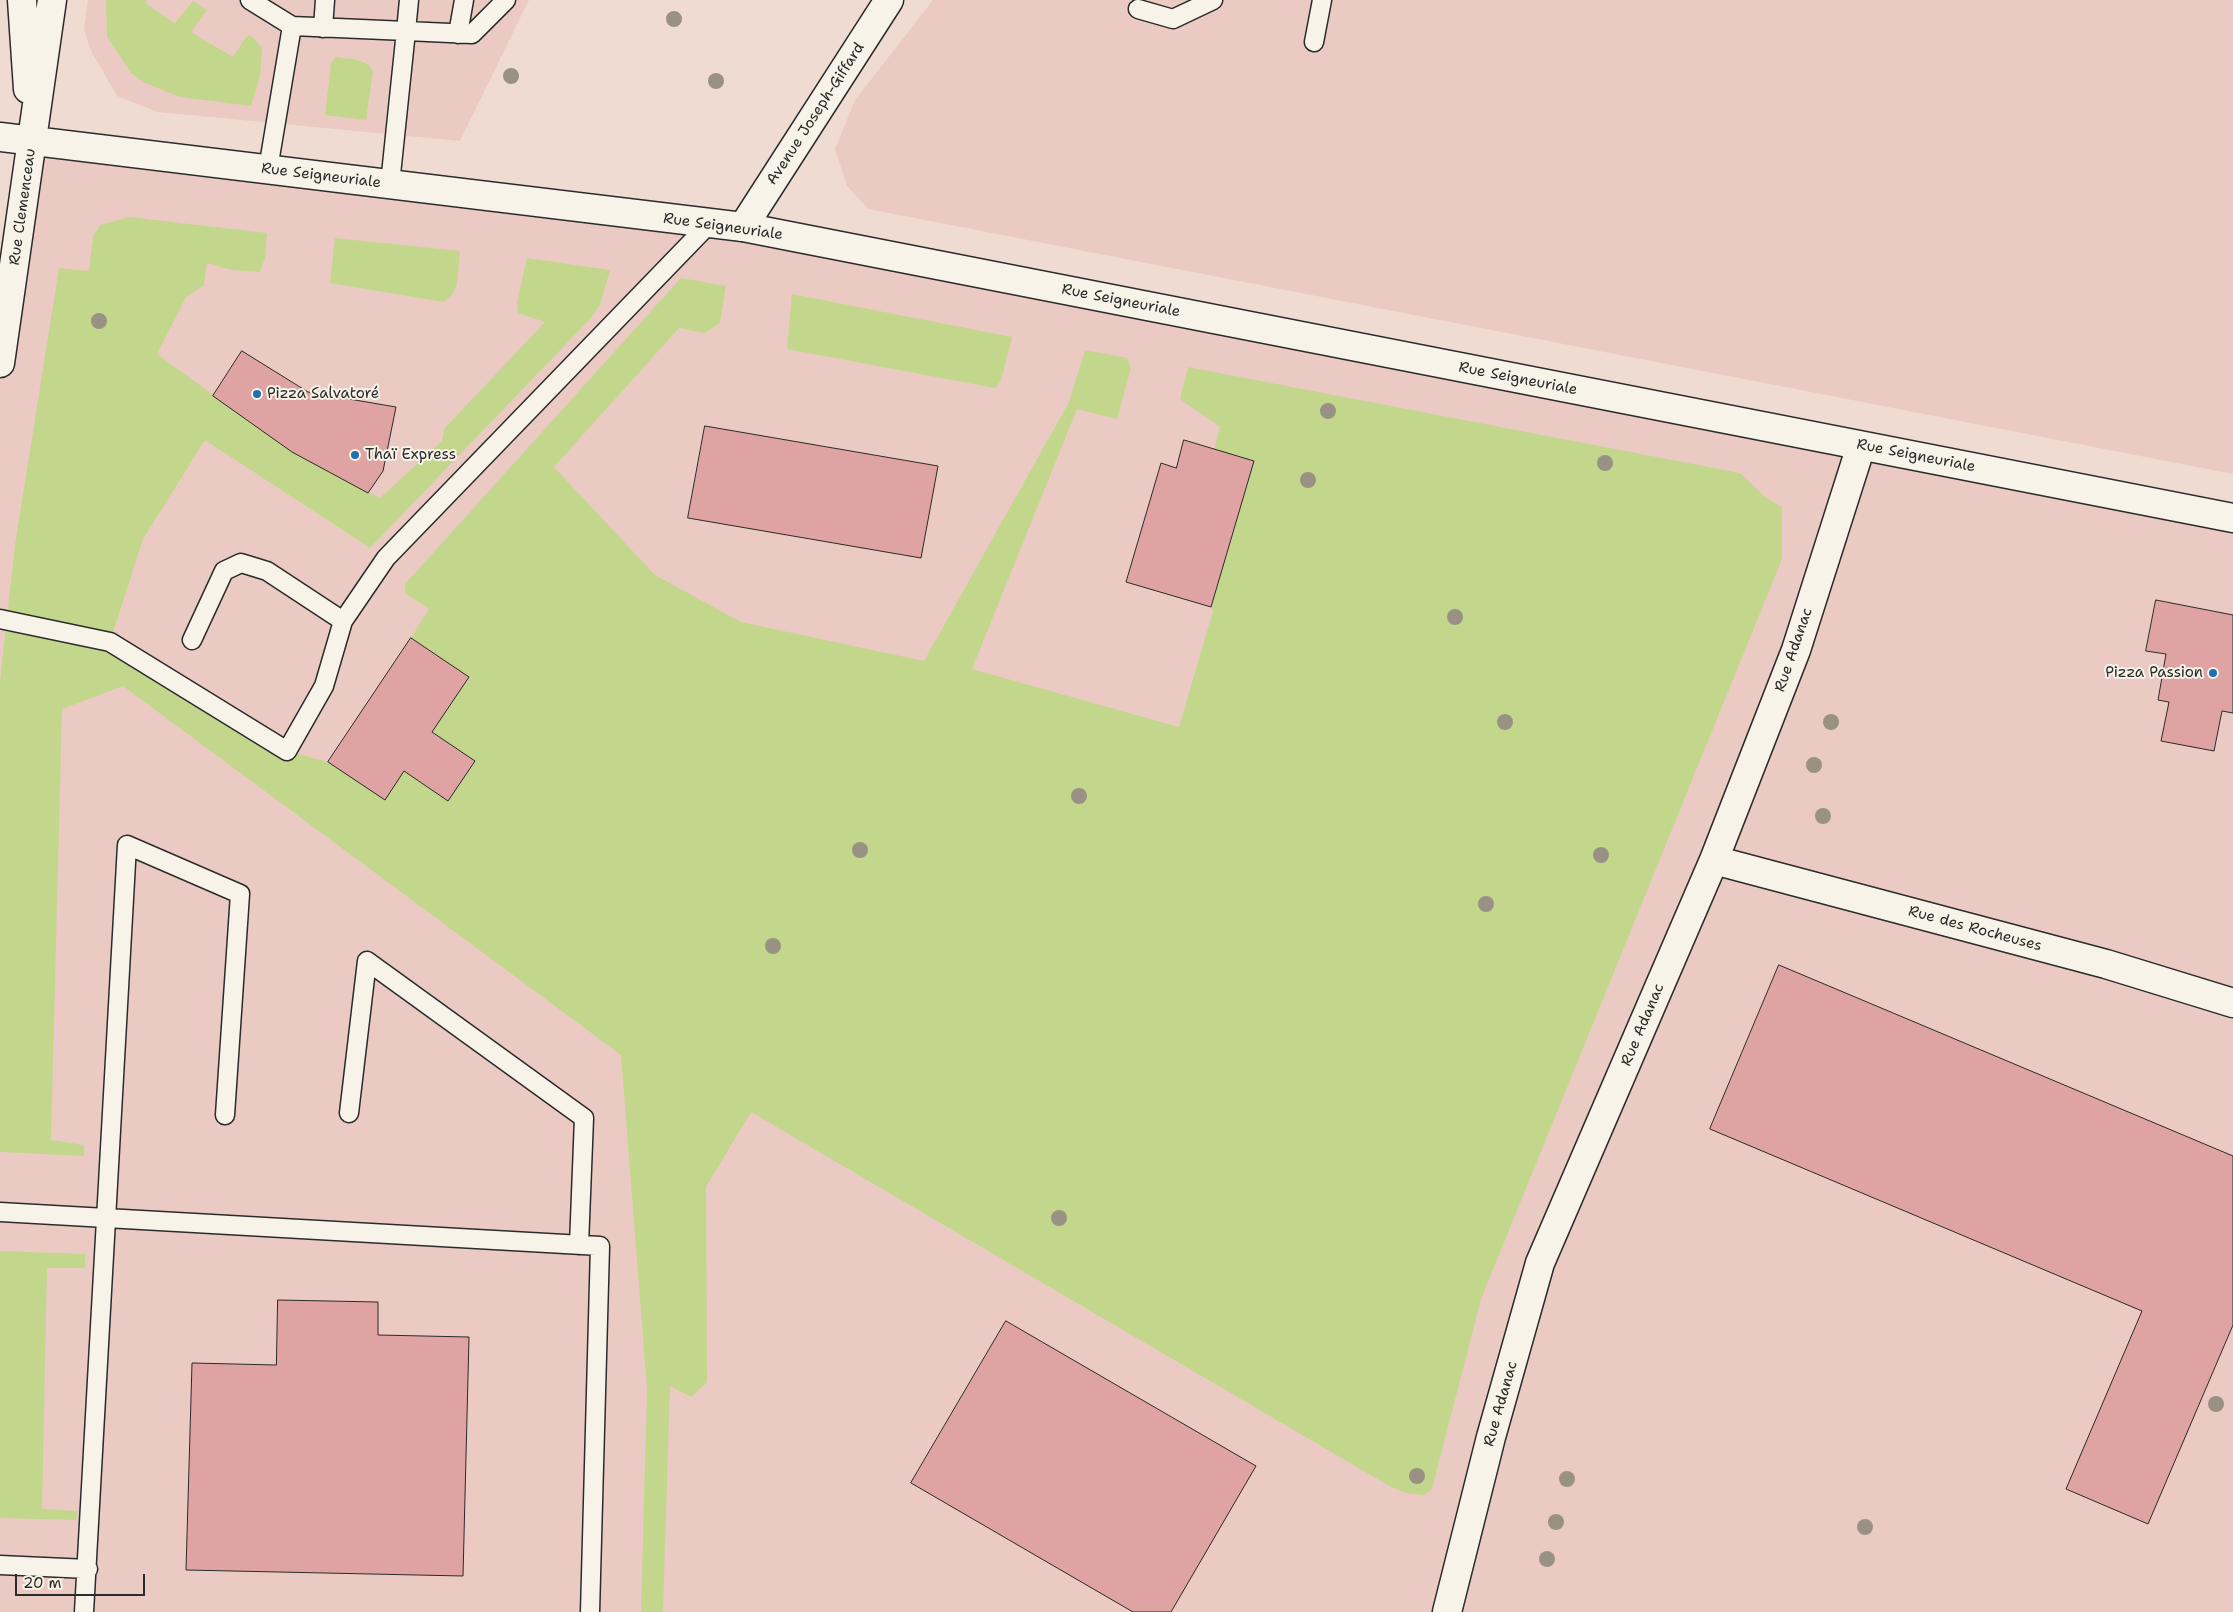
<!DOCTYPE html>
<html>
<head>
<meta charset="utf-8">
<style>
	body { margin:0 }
	#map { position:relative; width:2233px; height:1612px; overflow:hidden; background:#f0dbd3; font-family:"Shantell Sans",sans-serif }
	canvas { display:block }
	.scale { position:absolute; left:15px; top:1574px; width:130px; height:22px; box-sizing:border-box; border:2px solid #2b2b2b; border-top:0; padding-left:6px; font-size:15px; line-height:18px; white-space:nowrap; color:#2b2b2b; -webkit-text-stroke:4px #f7f3e8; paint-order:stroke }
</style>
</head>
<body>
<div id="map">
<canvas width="2233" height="1612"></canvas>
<div class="scale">20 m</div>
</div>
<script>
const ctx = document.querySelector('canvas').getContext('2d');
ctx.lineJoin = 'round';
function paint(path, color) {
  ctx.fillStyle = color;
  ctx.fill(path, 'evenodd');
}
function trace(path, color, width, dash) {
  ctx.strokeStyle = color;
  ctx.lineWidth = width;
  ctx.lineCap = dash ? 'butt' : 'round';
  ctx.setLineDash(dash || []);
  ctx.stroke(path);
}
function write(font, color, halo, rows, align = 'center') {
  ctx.font = font + ' "Shantell Sans",sans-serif';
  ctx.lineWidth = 4;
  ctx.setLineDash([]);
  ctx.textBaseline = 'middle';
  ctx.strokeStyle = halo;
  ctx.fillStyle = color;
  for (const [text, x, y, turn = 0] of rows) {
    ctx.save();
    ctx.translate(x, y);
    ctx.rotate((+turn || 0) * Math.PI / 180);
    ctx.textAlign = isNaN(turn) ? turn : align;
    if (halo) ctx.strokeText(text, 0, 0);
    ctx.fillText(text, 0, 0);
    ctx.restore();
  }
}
const built = new Path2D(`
	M88,0H529L460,141L158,112L117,96L91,51L84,29Z
	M933,0H2233V474L868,209L847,186L835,149L855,100Z
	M32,141L743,227L2233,518V1612H0V363Z`);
const green = new Path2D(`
	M106,0H147L145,3L175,23L193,1L207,10L191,32L233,57L246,37L250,35L262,48L260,76L251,106L180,97L145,83L131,73L107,37Z
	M336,57C349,59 368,58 373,72L366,120L325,115L331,63Z
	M129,217L267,233L265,258L260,272L232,270L207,263L204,285L186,297L157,354L292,452L380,498L442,441L444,429L545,322L518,313L517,302L527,258L610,270L600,305L590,319L370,548L205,440L143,539L110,642L287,751L328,762L384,799L404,771L448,801L475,761L432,732L469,677L411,638L429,609L406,594L405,584L681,278L726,286L720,323L705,333L679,328L554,467L655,575L741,622L924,661L1069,402L1085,350L1127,358L1131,368L1117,419L1077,409L972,669L1179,727L1213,611L1211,607L1254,461L1214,449L1220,427L1180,399L1188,367L1740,473L1764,496L1782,507V559L1481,1299L1432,1489L1424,1495L1406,1493L1391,1487L751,1112L706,1187L707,1382L691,1397L670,1386L663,1612H641L647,1389L621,1055L123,686L62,709L51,1140L84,1145V1156L0,1152V681L15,545L59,268L89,271L93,237L100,225Z
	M335,238L460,251L457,284L453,294L443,302L330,283Z
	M792,294L1012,337L1001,380L995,388L787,349Z
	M0,1251L85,1254V1268H47L42,1509L78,1511L76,1520L0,1518Z`);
const building = new Path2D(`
	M242,351L308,392L396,407L383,471L368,493L292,452L213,396Z
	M705,426L938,466L921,558L688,518Z
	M1184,440L1254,461L1211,607L1126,582L1161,463L1176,468Z
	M2156,600L2233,615V713L2222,711L2214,751L2161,741L2169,702L2158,700L2166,654L2146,651Z
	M411,638L469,677L432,732L475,761L448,801L404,771L385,800L328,762Z
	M1779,965L2233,1156V1325L2148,1524L2066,1489L2142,1311L1710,1129Z
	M278,1300L378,1302V1335L469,1337L463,1576L186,1570L192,1363L276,1365Z
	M1006,1321L1256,1466L1171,1612H1133L911,1483Z`);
const lane = new Path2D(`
	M250,0L292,26
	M409,0L406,31L472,34L506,0
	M1138,9L1173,19L1213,0
	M323,28L325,0
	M458,34L464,0
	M1314,42L1322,0
	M268,169L292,26L406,31L390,184
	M0,619L110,642L287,751L324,686L343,621L386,558L710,223
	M192,640L224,571L241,563L267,571L343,621
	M349,1113L367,961L584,1118L579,1245
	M0,1212L600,1246L590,1612
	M0,1565L88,1569
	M84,1612L127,845L240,894L225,1115`);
const street = new Path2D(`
	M743,227L889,0
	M1714,860L2106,964L2233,1003
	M1447,1612L1491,1437L1540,1263L1714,860L1796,650L1861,446`);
const secondary = new Path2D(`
	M22,0L28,89
	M0,137L743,227L2233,518
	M0,363L52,0`);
const trees = [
	[674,19],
	[511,76],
	[716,81],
	[99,321],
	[1328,411],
	[1605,463],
	[1308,480],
	[1455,617],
	[1505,722],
	[1831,722],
	[1814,765],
	[1079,796],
	[1823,816],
	[860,850],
	[1601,855],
	[1486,904],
	[773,946],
	[1059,1218],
	[2216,1404],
	[1417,1476],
	[1567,1479],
	[1556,1522],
	[1865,1527],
	[1547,1559]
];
const markers = [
	[257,394,5,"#1f6fb2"],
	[355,455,5,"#1f6fb2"],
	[2213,673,5,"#1f6fb2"]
];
const streetNames = [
	["Avenue Joseph-Giffard",816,114,-57],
	["Rue Seigneuriale",321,176,7],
	["Rue Clemenceau",23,207,-82],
	["Rue Seigneuriale",723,227,8],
	["Rue Seigneuriale",1121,301,11],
	["Rue Seigneuriale",1518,379,11],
	["Rue Seigneuriale",1916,456,11],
	["Rue Adanac",1794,650,-71],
	["Rue des Rocheuses",1975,929,15],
	["Rue Adanac",1643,1025,-67],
	["Rue Adanac",1501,1404,-74]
];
const poiNames = [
	["Pizza Salvatoré",267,394],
	["Thaï Express",365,455],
	["Pizza Passion",2203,673,"right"]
];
paint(built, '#ebcac4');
paint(green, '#c3d78c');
paint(building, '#dea3a2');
trace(building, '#2b2b2b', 1);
trace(lane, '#2b2b2b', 21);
trace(street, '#2b2b2b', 31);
trace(secondary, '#2b2b2b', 31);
trace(lane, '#f7f3e8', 18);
trace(street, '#f7f3e8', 28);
trace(secondary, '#f7f3e8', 28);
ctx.fillStyle = '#999284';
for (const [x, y] of trees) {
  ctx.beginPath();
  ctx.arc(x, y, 8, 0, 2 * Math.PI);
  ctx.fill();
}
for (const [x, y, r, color] of markers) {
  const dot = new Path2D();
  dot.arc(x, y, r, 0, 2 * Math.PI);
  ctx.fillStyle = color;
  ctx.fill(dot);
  trace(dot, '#f7f3e8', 2);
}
write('15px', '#2b2b2b', '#f7f3e8', streetNames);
write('15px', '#2b2b2b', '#f7f3e8', poiNames, 'left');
</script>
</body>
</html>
